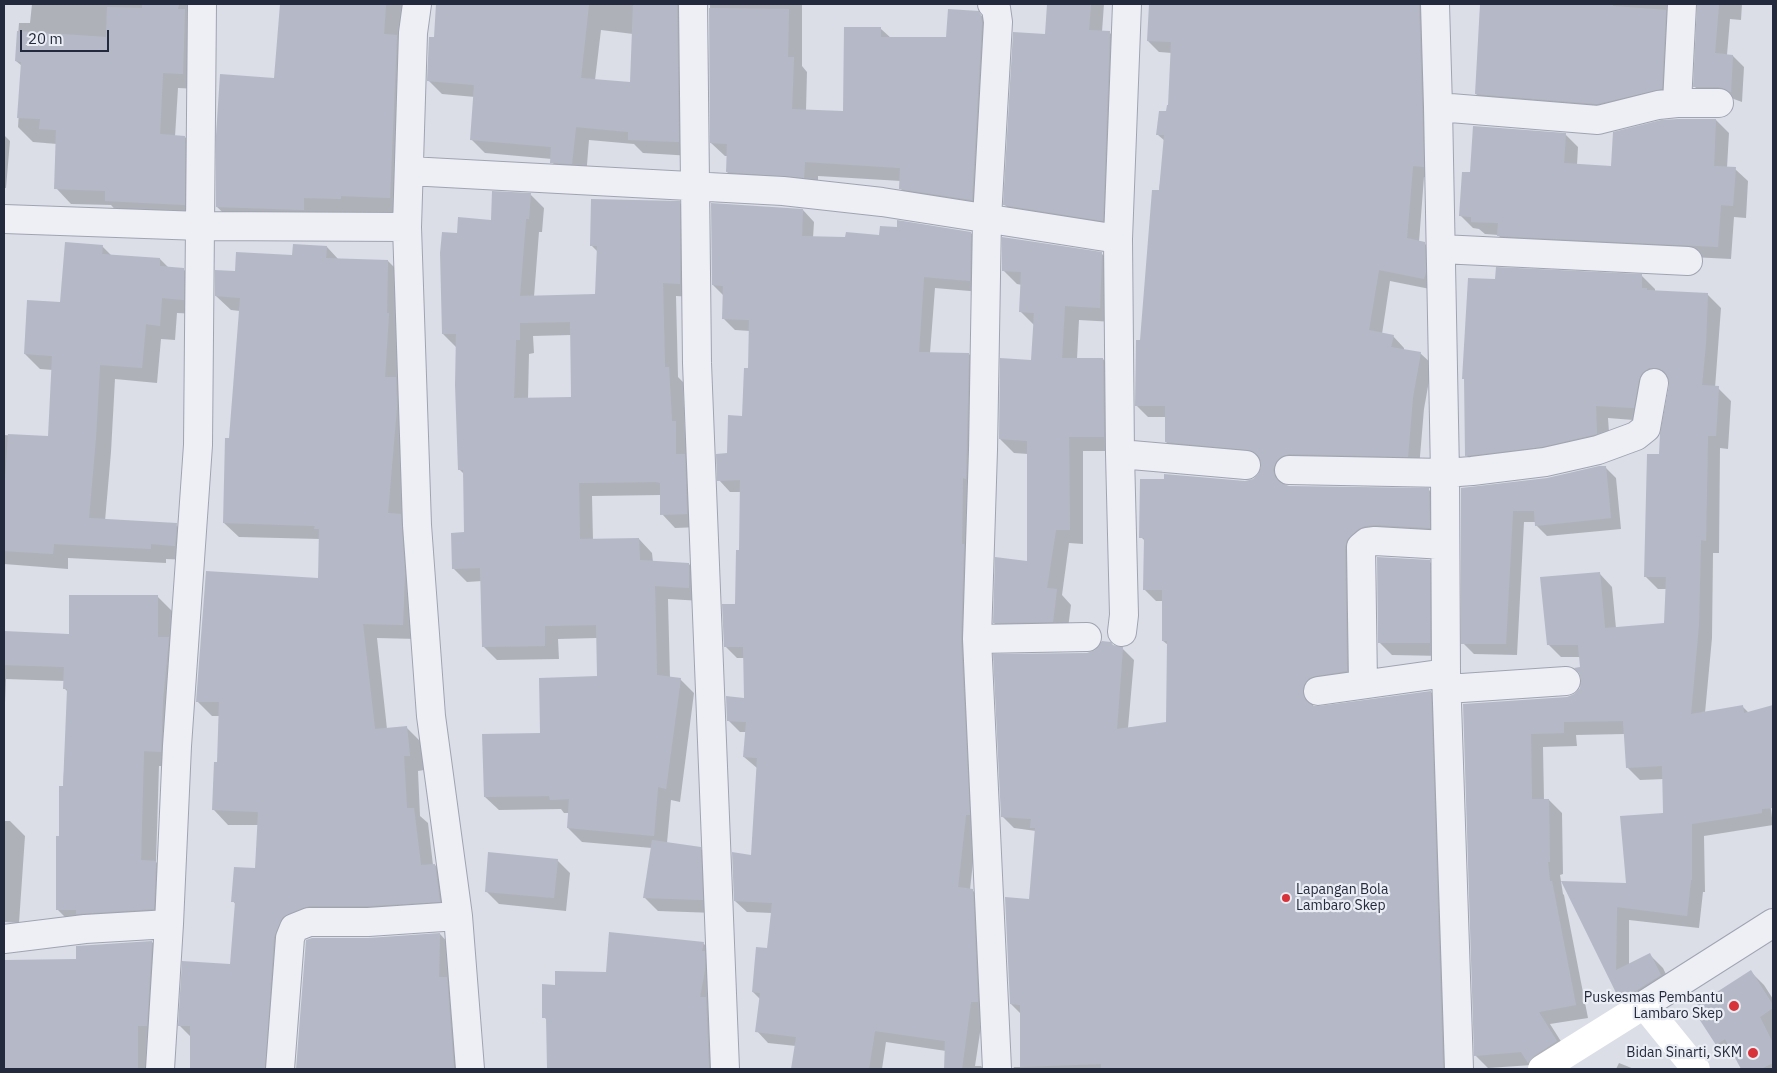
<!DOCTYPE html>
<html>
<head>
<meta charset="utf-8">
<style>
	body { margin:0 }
	#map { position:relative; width:1777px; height:1073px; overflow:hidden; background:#dbdee7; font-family:"IBM Plex Sans",sans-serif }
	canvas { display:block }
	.frame { position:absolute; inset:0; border:5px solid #242a3d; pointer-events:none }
	.scale { position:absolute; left:20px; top:30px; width:89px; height:22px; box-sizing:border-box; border:2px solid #242a3d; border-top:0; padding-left:6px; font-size:15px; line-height:18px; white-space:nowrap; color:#242a3d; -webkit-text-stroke:4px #eaedf4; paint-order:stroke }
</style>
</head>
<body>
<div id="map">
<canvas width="1777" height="1073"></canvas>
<div class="frame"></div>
<div class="scale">20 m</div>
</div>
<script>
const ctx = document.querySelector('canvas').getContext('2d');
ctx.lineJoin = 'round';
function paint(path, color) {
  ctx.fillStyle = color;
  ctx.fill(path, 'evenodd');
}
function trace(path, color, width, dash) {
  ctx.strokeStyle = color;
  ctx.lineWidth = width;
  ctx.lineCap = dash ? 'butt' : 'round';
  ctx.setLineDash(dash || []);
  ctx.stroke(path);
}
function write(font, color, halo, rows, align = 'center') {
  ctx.font = font + ' "IBM Plex Sans",sans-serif';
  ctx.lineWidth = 4.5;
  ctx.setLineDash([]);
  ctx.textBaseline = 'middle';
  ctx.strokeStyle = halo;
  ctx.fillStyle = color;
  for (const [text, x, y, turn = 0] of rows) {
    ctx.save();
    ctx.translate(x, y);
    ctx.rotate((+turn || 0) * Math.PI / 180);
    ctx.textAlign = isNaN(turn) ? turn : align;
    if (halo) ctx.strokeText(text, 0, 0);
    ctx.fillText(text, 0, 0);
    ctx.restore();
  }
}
const shadow = new Path2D(`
	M32,4H195L198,89L178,88L175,137H185L200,152L199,220L121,216L111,205L71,204L56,188L57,144L33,142L18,127L22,66L16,61L19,23H30Z
	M311,4H403L400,39L405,213L356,212V214L233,222L217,207L276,79L308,39Z
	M438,4H700L692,156L643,153L634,144L589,140L586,177L565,176L552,162V159L485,153L471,139L475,97L442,94L428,80L435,39ZM601,30L633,34L631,83L595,80Z
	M710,4H802V66L807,72L806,111L844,112L881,29L891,38H947L978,12L992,26L986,213L914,202L900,188L901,181L818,176V191L741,186L727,172L728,156H725L711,143Z
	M1048,4H1104L1102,32L1110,33L1123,46L1116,233L1018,218L1005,205L1046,35Z
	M1150,4H1437L1434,177H1424L1419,242L1424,243L1436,255L1435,290L1390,281L1382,334L1393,336L1404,348V350L1420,353L1432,364L1424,409L1419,468L1284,482L1285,486L1288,487L1429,490L1440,501L1441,539L1377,537L1358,682L1315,696L1313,705L1314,707L1431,692L1442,704L1455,1069H1013L1014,1067H1022V1015L1011,1004L1030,900L1036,831L1014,828L1002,816L1087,654L1113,646L1122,648L1134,660L1128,728L1167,723L1168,645L1163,641V601H1156L1144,589L1145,541L1141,537L1245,482L1254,480L1260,475L1263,467L1260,460L1177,453L1166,442V417H1148L1136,405L1141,342L1165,141L1158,135L1169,107L1172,53L1159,52L1148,41Z
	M1481,4H1683L1673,100L1609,115L1488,105L1476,94Z
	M1699,4H1742L1741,20L1730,19L1727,55L1733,56L1744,67L1742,102L1731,98H1706L1695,87Z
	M1716,120L1729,133L1727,168L1735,169L1748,181L1746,218L1734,217L1731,259L1511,248L1498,235L1485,234L1479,229L1473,228L1460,215L1472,173L1565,134L1578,147L1577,165L1612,167L1661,122Z
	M4,135L10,141L6,188H4Z
	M530,194L544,208L542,232H539L534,297L596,295L598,252L591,245L679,202L693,216L694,297L676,296L678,377L683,382L685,433L689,436L700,527L675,528L662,514L661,495L592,496L593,540L639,539L652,553L653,562L689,564L702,578V601L668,599L670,678L680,679L694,693L680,802L671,800L667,843L700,848L713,861L715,913L658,911L645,898L652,848L582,842L568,828L569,813H564L561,809L499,810L485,797L541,734L598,677L597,638L558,639L559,659L497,660L483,646L482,581L467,582L453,568L466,534L465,475L459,469L457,348L443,334L458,235L492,221ZM571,335L572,398L528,399L529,354L534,353L533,336Z
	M803,210L814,222L813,238L971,233L982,244L981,292L935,288L930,353L969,354L980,366L977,825L970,890H972L984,901L983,1013L975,1066H981L984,1069H945L946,1051L886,1042L882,1069H792L796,1046L768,1043L757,1031L760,999L753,992L768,950L772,913L747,912L735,901L752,856L757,768L744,757L746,732H740L728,720L746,699L745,658H737L725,646L736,605L740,552L741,492H730L719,480L744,417L749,370L750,331L735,330L724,319V296L713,285Z
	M102,246L112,256L160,259L169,268L183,269L199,284L198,314L177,313L175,340L161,339L157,383L115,379L111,452L105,521L176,525L191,540L190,560L166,559V563L68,558V569L4,564V435L49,438L53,370L40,369L25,354Z
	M327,247L339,260L388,261L403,276L417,639L377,638L387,729L406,727L421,742L424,770L418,771L420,816L428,823L433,865H435L449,880L454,916L303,928L280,1069H191V1037L180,1026L231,965L236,905L233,901L256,870L258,825H228L214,810L218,764L219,716H212L197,701L319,579L320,539L239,537L224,523L240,311L231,310L216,296L236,272Z
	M1102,254L1116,268L1114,322L1079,320L1077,359H1103L1117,374L1118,451H1083V544L1069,543L1062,595L1071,605L1067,636L1009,637L994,623L1028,563V454L1014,453L1000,439L1032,361L1035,326L1020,311L1022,285L1017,284L1003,270Z
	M1642,276L1655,289V291L1708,295L1721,308L1715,388H1718L1731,401L1728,449L1720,448L1719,553H1713L1712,638L1705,713L1742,706L1749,713L1773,707V760L1765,763L1773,825L1704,836L1705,892H1703L1699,928L1629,920V965L1650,955L1663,968L1673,989L1634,1013L1621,1000L1563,882L1627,884L1664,814V779L1640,780L1627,767L1625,734L1576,735L1577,746L1543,747L1544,800H1549L1562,813L1563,874L1560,875L1563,894L1564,895L1588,1018L1550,1024L1569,1054L1532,1065L1488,1068L1475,1055L1464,705L1567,698L1575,695L1581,689L1583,679L1580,657H1561L1548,644L1600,574L1612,587L1616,628L1666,624L1667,589H1658L1645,576L1670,380L1662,381L1646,421L1608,418L1610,446L1479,468L1466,455L1496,280Z
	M1605,467L1616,478L1621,529L1547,536L1536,525V522H1524L1517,655L1474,654L1463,643L1462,489L1547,479Z
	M1429,561L1442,574L1443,656L1392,655L1379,642Z
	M157,596L172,611L176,766H159L156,862L171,877L169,924H72L57,909L68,692L64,688L65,681L6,679L4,726V633L70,635Z
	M4,821H10L25,836L19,923L4,922Z
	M557,860L570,873L566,911L499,904L486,891Z
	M440,934L452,947L465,1069H310L308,962L368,939Z
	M152,942L166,956L152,1069H4V961L77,960Z
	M703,943L717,957L723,1069H548V1021L544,1017L556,986L607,973Z
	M1751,972L1764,985L1773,999V1029L1772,1030L1773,1033V1069H1743L1734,1054L1730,1057L1717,1044Z
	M1619,1063L1634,1069H1616Z`);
const building = new Path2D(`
	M142,4H179L178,9H185L183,74L163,73L160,134L185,136V205L105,201V191L54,189L56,130L39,129L40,119L17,118L21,62L15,61L17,31L106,37L107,7L142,8Z
	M280,4H386L384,34L397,35L390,198L341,196V199L304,198V210L216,207V135L220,74L274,78Z
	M436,4H589L581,78L630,82L633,4H677L679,142L628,140V132L576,127L572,164L550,163L551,147L470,140L474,85L427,81L429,37H434Z
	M1047,4H1091L1089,30L1110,31L1103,221L1003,205L1013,32L1045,34Z
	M1149,4H1419L1424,167L1413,166L1407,238L1425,242L1426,272L1424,279L1379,270L1369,330L1394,335L1391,347L1421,352L1413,397L1408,457L1289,454L1282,456L1276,462L1273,470L1275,477L1281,483L1289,486L1429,488L1430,528L1376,525L1365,526L1357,530L1347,540L1345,547L1347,671L1316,676L1309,678L1304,685L1303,693L1306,701L1313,706H1320L1431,691L1443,1069H1101V1064L1020,1067V1005L1010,1004L1005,897L1029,899L1035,828H1030L1031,819L1001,817L993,654L1087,653L1095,650L1102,641L1111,642L1113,645L1123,647L1117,729L1166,722L1167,641H1162V590H1143L1144,538H1139L1140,479H1164V474L1245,481L1253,479L1258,474L1261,467L1260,458L1255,453L1248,450L1165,442V406H1135L1136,340H1140L1152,190H1159L1164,135H1156L1159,111H1166L1167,105H1168L1171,42L1147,41Z
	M1480,4H1613V6L1666,10L1662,89L1597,104L1475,94Z
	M1697,4H1719L1715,53L1733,55L1731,92L1719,87H1693Z
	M709,8L789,9L788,57H794L792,109L843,111L844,27H881V37H946L948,9L979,11L981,15L982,23L972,200L899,189L900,168L805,162L804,178L726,172L727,144L710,143Z
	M1678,119H1716L1714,166L1736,167L1733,206L1721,205L1718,247L1497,236L1498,223L1471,222V217L1459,216L1462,172H1470L1473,126L1566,133L1564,163L1611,166L1613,132L1661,120Z
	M492,191L531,193L529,219H526L520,296L595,294L597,246H590L591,199L680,201V284L663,283L665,367H669L672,421H676V454H685L687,514L660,515V483L656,482L579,483L580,539L639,538L640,560L689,563V588L655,586L657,675L681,678L666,789L658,787L654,836L567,828L569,799L550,800L549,796L484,797L482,734L540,733L539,678L597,676L596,625L545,626V646L482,647L480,568L452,569L451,533L464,532L463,470H458L455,385L456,334H442L440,253L442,232L457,233L458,217L491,220ZM570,322L571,397L514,398L516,340H520V323Z
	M711,203L803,209L802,236L845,237L846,232L879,235L880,226L897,227V220L971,232L970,281L924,277L919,352L969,353L966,479L963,478L962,544H964L961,640L970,815H966L958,887L973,889L978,1002H971L962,1069H944L945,1041L875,1031L869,1069H791L796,1037L755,1032L760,993L752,992L756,947L767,948L772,903L734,901L732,852L751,855L757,758L743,757L746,722L727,721L726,696L744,698L743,647H724L722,604H735L736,550H739L740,480L717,481L716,454L727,453L728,415L742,416L744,368H748L749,320L722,319L723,286L712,285Z
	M1002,237L1102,252L1100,308L1065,306L1062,358H1103L1104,437H1069L1070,530H1056L1047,588L1057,589L1053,622L993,623L995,557L1027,561V441L999,439L1000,358L1031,360L1034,313L1019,312L1021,272L1002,271Z
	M65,242L103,245L102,254L160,258V266L184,268V300L162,298L160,326L146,324L142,368L100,365L96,437L89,518L177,523L175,546L151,544V549L54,544L53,554L4,551V498L8,434L48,436L52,356L24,354L27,300L60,302Z
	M293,244L327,246L326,258L388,260L387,313H389L385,377H396L397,407L388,513L401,514L405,573L403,625L363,624L375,729L407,726L410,756H404L407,808H414L421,865L435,864L440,902L367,906H309L283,917L274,937L265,1069H190V1026H178L182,961L230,964L235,902H231L234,867L255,868L258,812L212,810L214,762H217L219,702H196L206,571L318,578L319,529H314L315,526L223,523L225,438H229L240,298L215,296V270L235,271L236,252L292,255Z
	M1496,267L1642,274V288H1647V290L1708,293L1706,343L1702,385L1719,386L1716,436H1708L1706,541L1701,540L1699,624L1691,714L1743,705L1744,713L1773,705V808L1762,809V813L1692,824V880H1691L1687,916L1617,907L1616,970L1650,953L1661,975L1620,1001L1561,881L1626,883L1620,816L1663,813L1662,766L1626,768L1623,721L1564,722V733L1531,734L1532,799H1549L1550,862H1548L1550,881H1552L1576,1005L1539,1012L1557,1041L1534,1056L1528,1063L1521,1052L1474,1056L1463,704L1567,697L1574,694L1580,688L1581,679L1579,673L1574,668L1580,667L1578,645H1547L1540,577L1600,572L1605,628L1664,623L1666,577H1644L1647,454H1659L1660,433L1669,385L1668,377L1664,371L1657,368H1649L1642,373L1639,380L1634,408L1596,406L1597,434L1542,447L1465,456L1464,379H1462L1468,278L1495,279Z
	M1599,466H1606L1611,518L1535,526L1534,511H1513L1506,644H1461V488L1547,478Z
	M1377,557L1430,560V643H1378Z
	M69,595H158V637H169L163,700L161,752L144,751L141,860L156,861L154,909L76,914V910H56V836H59V786H63L67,689H63L64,667L4,665V631L69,634Z
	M652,840L701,847L703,900L643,898Z
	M488,852L558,859L554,898L485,892Z
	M609,932L704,942L702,951H705V970L700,997H706L709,1069H547L546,1018H542V984L555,985V971L606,972Z
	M440,933L439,977H447L454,1069H296L306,940L312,938H368Z
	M152,941L147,1026H138V1069H4V960L76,959V946Z
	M1751,970L1773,1005V1008L1760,1017L1773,1043V1063L1761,1069H1741L1725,1039L1716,1045L1692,1008Z`);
const street = new Path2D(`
	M417,4L413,33L407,227L417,525L431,716L458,916L470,1069
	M693,4L697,363L725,1069
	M992,4L996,8L998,22L987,219L983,450L977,639L997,1069
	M1435,4L1438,107L1445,473L1446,673L1459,1069
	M1677,103L1682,4
	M1438,107L1598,120L1658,105L1677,103H1719
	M409,171L783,191L882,202L1118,239
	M4,219L201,226L407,227
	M1441,249L1688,261
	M1120,454L1246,465
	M1289,470L1445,473L1472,471L1545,462L1598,450L1636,436L1646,428L1654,383
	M1122,632L1124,615L1120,454L1118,239L1127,4
	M977,639L1087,637
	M1363,684L1361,547L1367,542L1375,541L1445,545
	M1447,689L1566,681
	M1318,691L1446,673
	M4,939L85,929L169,924
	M1644,1005L1773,923
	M160,1069L169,924L177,746L198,445L202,4
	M280,1069L290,938L294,928L309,922H368L458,916`);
const secondary = new Path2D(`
	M1542,1069L1644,1005L1696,1069`);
const markers = [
	[1286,898,5,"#d8333a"],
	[1734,1006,6,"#d8333a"],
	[1753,1053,6,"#d8333a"]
];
const poiNames = [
	["Lapangan Bola",1296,890,"left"],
	["Lambaro Skep",1296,906,"left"],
	["Puskesmas Pembantu",1723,998],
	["Lambaro Skep",1723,1014],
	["Bidan Sinarti, SKM",1742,1053]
];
paint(shadow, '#0003');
paint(building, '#b5b9c7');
trace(street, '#a0a4b1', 30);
trace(street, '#edeff5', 28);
trace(secondary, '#fff', 28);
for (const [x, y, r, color] of markers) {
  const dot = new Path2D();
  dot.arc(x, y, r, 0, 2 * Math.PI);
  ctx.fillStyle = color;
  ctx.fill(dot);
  trace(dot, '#eaedf4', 2);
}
write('14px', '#242a3d', '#eaedf4', poiNames, 'right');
</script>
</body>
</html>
